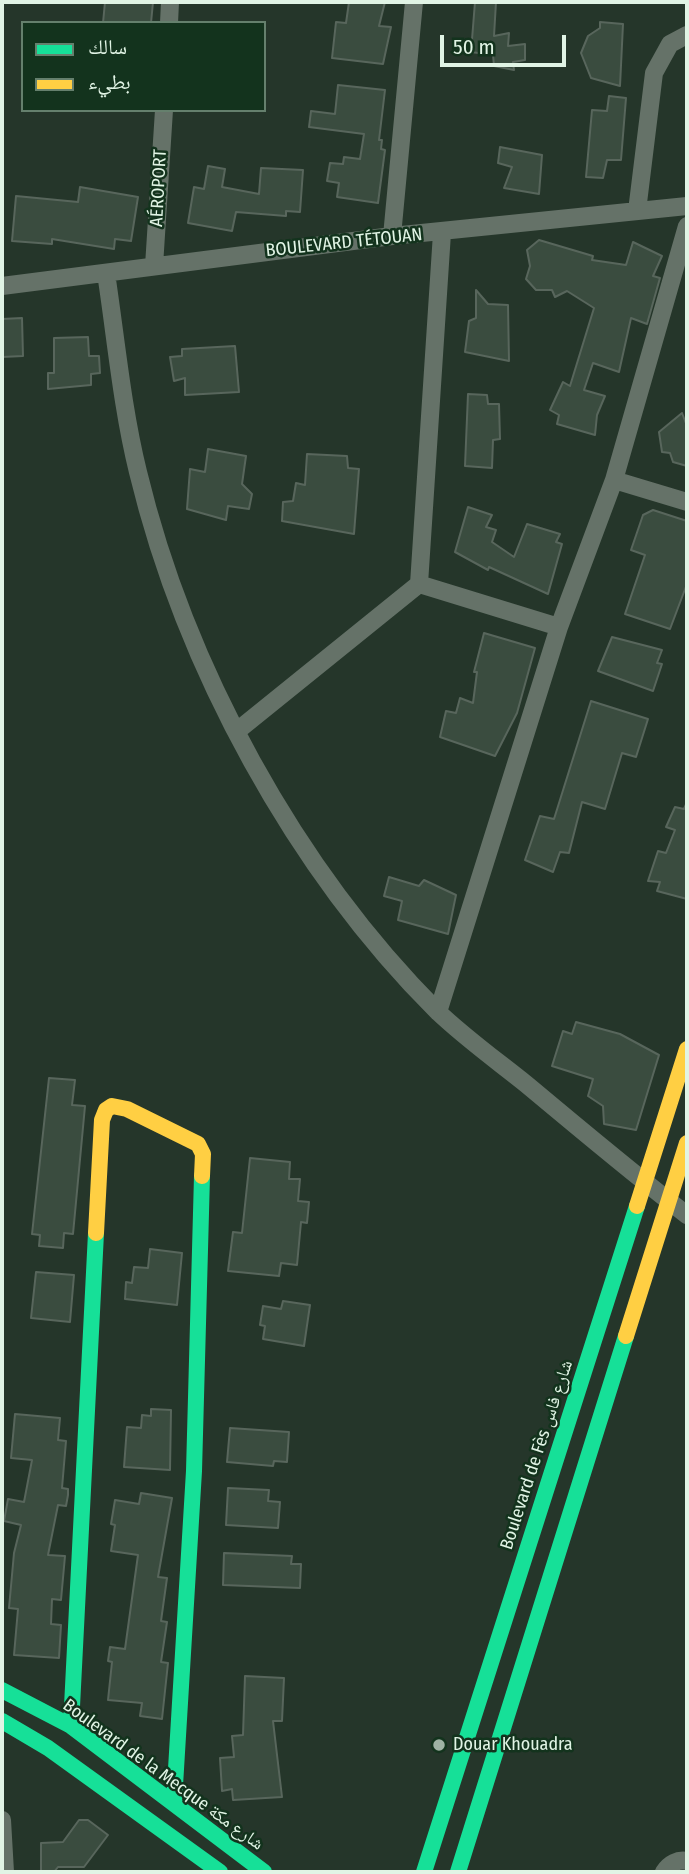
<!DOCTYPE html>
<html>
<head>
<meta charset="utf-8">
<style>
	body { margin:0 }
	#map { position:relative; width:689px; height:1874px; overflow:hidden; background:#25362a; font-family:"Fira Sans Condensed","Noto Naskh Arabic",sans-serif }
	canvas { display:block }
	.frame { position:absolute; inset:0; border:4px solid #e1f4e5; pointer-events:none }
	.legend { position:absolute; left:21px; top:21px; width:245px; height:91px; box-sizing:border-box; background:#13331d; border:2px solid #65806d; margin:0; padding:9px 12px; list-style:none; font-size:21px; color:#e1f4e5 }
	.legend li { display:flex; align-items:center; gap:14px; height:35px }
	.legend b { width:35px; border:2px solid #65806d }
	.scale { position:absolute; left:440px; top:35px; width:126px; height:32px; box-sizing:border-box; border:4px solid #e1f4e5; border-top:0; padding-left:9px; font-size:21px; line-height:24px; white-space:nowrap; color:#e1f4e5; -webkit-text-stroke:5px #13331d; paint-order:stroke }
</style>
</head>
<body>
<div id="map">
<canvas width="689" height="1874"></canvas>
<div class="frame"></div>
<ul class="legend">
<li><b style="height:9px;background:#16e098"></b>سالك</li>
<li><b style="height:9px;background:#ffcf43"></b>بطيء</li>
</ul>
<div class="scale">50 m</div>
</div>
<script>
const ctx = document.querySelector('canvas').getContext('2d');
ctx.lineJoin = 'round';
function paint(path, color) {
  ctx.fillStyle = color;
  ctx.fill(path, 'evenodd');
}
function trace(path, color, width, dash) {
  ctx.strokeStyle = color;
  ctx.lineWidth = width;
  ctx.lineCap = dash ? 'butt' : 'round';
  ctx.setLineDash(dash || []);
  ctx.stroke(path);
}
function write(font, color, halo, rows, align = 'center') {
  ctx.font = font + ' "Fira Sans Condensed","Noto Naskh Arabic",sans-serif';
  ctx.lineWidth = 5;
  ctx.setLineDash([]);
  ctx.textBaseline = 'middle';
  ctx.strokeStyle = halo;
  ctx.fillStyle = color;
  for (const [text, x, y, turn = 0] of rows) {
    ctx.save();
    ctx.translate(x, y);
    ctx.rotate((+turn || 0) * Math.PI / 180);
    ctx.textAlign = isNaN(turn) ? turn : align;
    if (halo) ctx.strokeText(text, 0, 0);
    ctx.fillText(text, 0, 0);
    ctx.restore();
  }
}
const building = new Path2D(`
	M105,2H153L151,23H103Z
	M349,2H385L379,26L391,27L383,64L332,58L336,22L346,23Z
	M475,2H496L494,36L509,33L508,46L525,44V60L513,62L514,70L494,66L493,55L471,52Z
	M600,22L623,24L620,86L591,78L581,53L588,36L600,28Z
	M338,85L385,90L379,140H382L381,149L385,150L378,203L337,197L339,183L327,181L330,163L343,164L344,157L360,159L364,134L309,127L311,111L335,114Z
	M609,96L626,98L621,160H607L603,178L586,177L592,110L607,111Z
	M500,147L542,155L539,194L504,188L512,167L498,163Z
	M208,166L225,169L222,187L259,194L261,168L303,170L300,212L286,211V216L236,212L232,231L188,223L194,187L204,189Z
	M80,187L138,197L131,241L115,239L114,249L52,239V244L12,241L16,196L78,202Z
	M539,240L593,256L592,260L626,265L633,242L662,256L653,276L660,278L647,324L631,318L619,372L593,363L584,390L605,396L597,415L595,435L557,424L559,415L550,410L563,382L570,386L594,308L567,291L555,297L552,290H536L526,279L530,266L527,250Z
	M476,290L488,304L508,305L509,361L465,352L469,321L476,318Z
	M22,318L23,356L2,357V319Z
	M88,337L89,356H99L100,373L91,374V385L48,389V373H54V338Z
	M235,346L239,392L185,395V378L174,381L170,357L182,356V349Z
	M468,394L487,395L488,404H499L500,439L493,440L492,468L465,466Z
	M682,413L687,426V466L673,462L670,453L662,452L659,432Z
	M208,449L246,456L242,484L252,494L249,509L228,506L226,520L187,509L190,469L205,472Z
	M307,454L347,456L348,468L359,469L354,534L282,521L283,502L293,501L296,483L305,485Z
	M468,507L492,515L486,527L496,530L492,542L514,557L527,524L560,534L556,542L562,544L548,594L489,567L488,570L455,552Z
	M653,510L687,521V584L670,629L625,614L645,555L631,550L643,515Z
	M484,633L535,648L517,713L495,756L440,737L446,711L456,713L460,698L473,703L477,672H474Z
	M612,637L662,650L657,663L662,664L653,691L598,671Z
	M591,701L648,719L636,757L622,753L605,809L582,802L569,853L560,852L553,872L525,860L540,816L554,819Z
	M687,802V899L657,891L660,882L648,881L658,851L666,853L675,830L666,827L675,807L684,809Z
	M389,877L419,886L424,880L456,895L448,934L398,920L402,901L384,896Z
	M576,1022L620,1034L659,1055L636,1130L604,1124L603,1106L588,1096L593,1079L552,1066L563,1031L572,1034Z
	M49,1078L75,1080L72,1105L85,1106L73,1234L64,1233L63,1248L39,1246L40,1235L32,1234Z
	M250,1158L290,1162L289,1179H300L298,1201L309,1202L307,1223L301,1222L297,1265L281,1263L279,1276L228,1271L233,1232L242,1233Z
	M150,1249L182,1253L177,1305L125,1299L126,1282L132,1283L134,1267L148,1268Z
	M36,1272L74,1275L70,1322L31,1318Z
	M283,1301L310,1305L304,1346L263,1339L265,1326L260,1325L263,1306L281,1309Z
	M151,1409L171,1410L170,1470L124,1467L127,1427L141,1428L142,1415L151,1416Z
	M15,1414L60,1418L58,1440L66,1441L62,1488L68,1489V1495L66,1506L58,1505L48,1555L65,1556L61,1600L52,1599L51,1624L61,1625L59,1658L14,1655L18,1609L9,1608L14,1553L21,1525L4,1521L8,1499L24,1502L32,1460L11,1458Z
	M230,1428L289,1432L287,1462L274,1461L273,1466L227,1462Z
	M228,1488L269,1490L268,1501L280,1502L278,1528L226,1525Z
	M141,1493L172,1498L158,1577L167,1578L161,1621L167,1622L161,1662L168,1663L162,1719L140,1716L142,1703L108,1700L112,1662L108,1661L110,1647L125,1649L138,1555L111,1551L115,1525L111,1524L115,1500L139,1504Z
	M224,1553L292,1556L291,1564H301L300,1588L223,1585Z
	M245,1676L284,1678L282,1721H273L282,1797L233,1800L232,1789L222,1791L220,1758L234,1757L232,1736L243,1735Z
	M79,1820H88L108,1835L84,1867H58L54,1872H41V1843L63,1842Z`);
const street = new Path2D(`
	M169,23L170,2
	M637,211L654,73L670,44L687,35
	M392,236L414,2
	M154,266L164,110
	M106,273C116,339 122,407 138,472C185,667 295,869 437,1011C464,1037 496,1060 526,1084C579,1128 632,1173 687,1215
	M2,286L392,236L687,206
	M614,480L687,502
	M419,584L559,627
	M237,731L419,584L442,233
	M438,1012L559,627L614,480L687,226
	M2,1820L5,1872
	M664,1872C669,1864 678,1859 687,1861`);
const fast = new Path2D(`
	M2,1690L71,1726L264,1872
	M2,1721L48,1748L220,1872
	M71,1726L96,1233
	M174,1802L194,1471L202,1176
	M424,1872L637,1206
	M458,1872L626,1336`);
const slow = new Path2D(`
	M637,1206L687,1049
	M96,1233L102,1120L106,1110L112,1106L127,1109L198,1144L203,1154L202,1176
	M626,1336L687,1143`);
const markers = [
	[439,1745,7,"#9fb2a4"]
];
const streetNames = [
	["AÉROPORT",159,188,-87],
	["BOULEVARD TÉTOUAN",344,243,-6],
	["Boulevard de Fès شارع فاس",537,1455,-72],
	["Boulevard de la Mecque شارع مكة",163,1775,36]
];
const poiNames = [
	["Douar Khouadra",453,1745]
];
paint(building, '#3a4c3f');
trace(building, '#58665c', 2);
trace(street, '#657268', 18);
trace(fast, '#16e098', 16);
trace(slow, '#ffcf43', 16);
for (const [x, y, r, color] of markers) {
  const dot = new Path2D();
  dot.arc(x, y, r, 0, 2 * Math.PI);
  ctx.fillStyle = color;
  ctx.fill(dot);
  trace(dot, '#13331d', 2.5);
}
write('18px', '#e1f4e5', '#13331d', streetNames);
write('18px', '#e1f4e5', '#13331d', poiNames, 'left');
</script>
</body>
</html>
